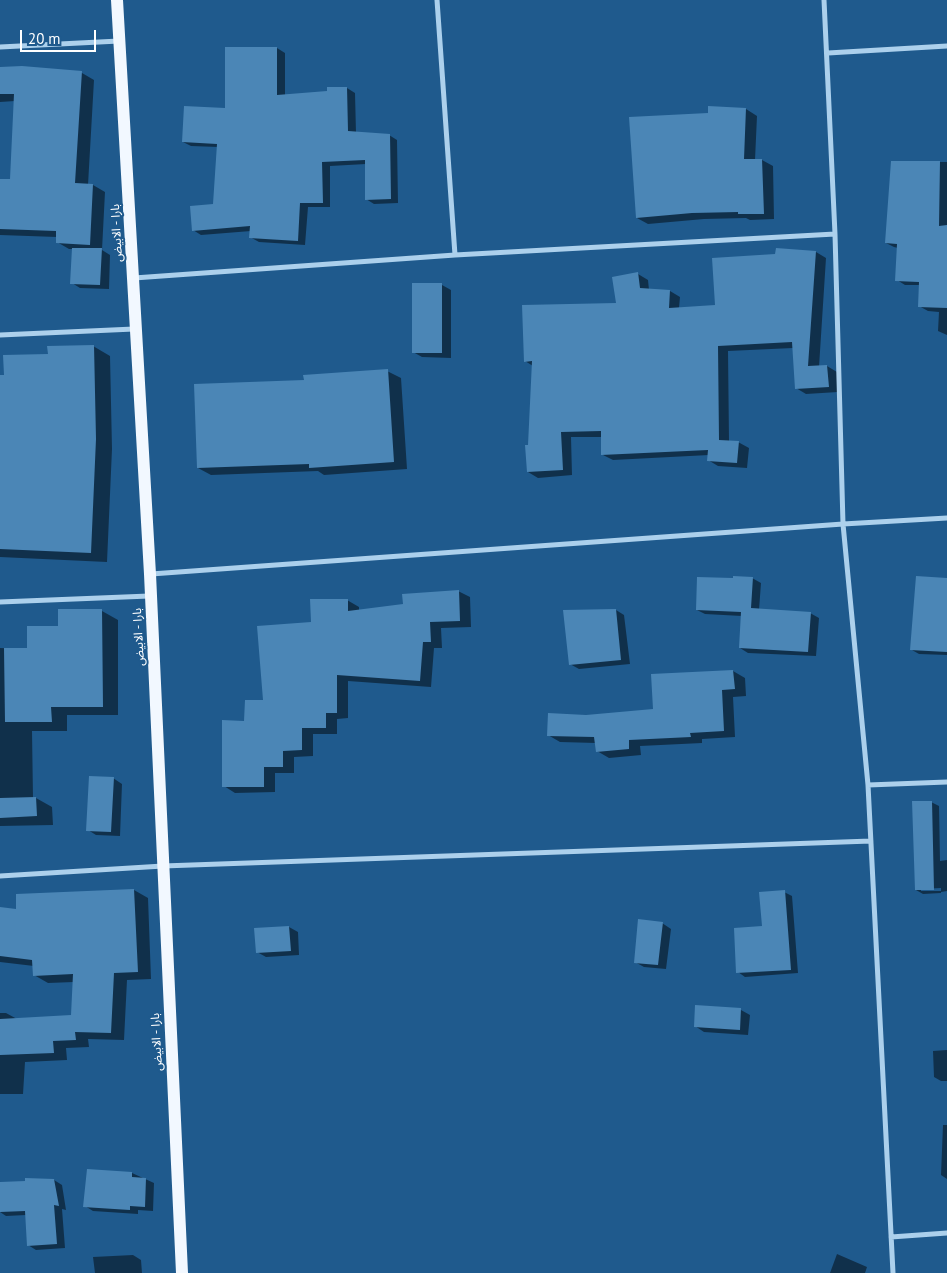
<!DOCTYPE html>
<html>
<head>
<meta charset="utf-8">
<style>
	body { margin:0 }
	#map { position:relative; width:947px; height:1273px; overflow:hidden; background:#1f5a8d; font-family:"PT Sans",sans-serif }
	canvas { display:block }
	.scale { position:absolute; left:20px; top:30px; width:76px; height:22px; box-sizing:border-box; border:2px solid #fff; border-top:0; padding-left:6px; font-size:15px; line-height:18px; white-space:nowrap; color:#fff; -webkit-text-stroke:4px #1f5a8d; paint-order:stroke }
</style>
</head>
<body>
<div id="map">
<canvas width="947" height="1273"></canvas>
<div class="scale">20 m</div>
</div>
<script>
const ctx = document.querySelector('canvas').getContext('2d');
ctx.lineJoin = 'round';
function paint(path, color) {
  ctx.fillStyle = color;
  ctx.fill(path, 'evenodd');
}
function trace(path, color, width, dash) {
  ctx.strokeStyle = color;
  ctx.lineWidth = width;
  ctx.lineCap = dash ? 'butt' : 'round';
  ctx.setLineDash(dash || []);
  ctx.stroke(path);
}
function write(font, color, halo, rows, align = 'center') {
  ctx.font = font + ' "PT Sans","Noto Sans Arabic",sans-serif';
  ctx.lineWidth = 4;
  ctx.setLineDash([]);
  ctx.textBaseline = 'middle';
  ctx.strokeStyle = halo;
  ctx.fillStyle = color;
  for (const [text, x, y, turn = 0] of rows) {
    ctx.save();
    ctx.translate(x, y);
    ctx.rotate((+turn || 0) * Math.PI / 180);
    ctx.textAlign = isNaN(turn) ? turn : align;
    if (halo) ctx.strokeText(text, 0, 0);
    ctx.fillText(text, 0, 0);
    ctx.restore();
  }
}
const shadow = new Path2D(`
	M277,48L285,53V96L328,92V88H347L355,93L356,133L389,135L397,140L398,203L374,204L366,199V164L330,166V207H308L305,245L259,242L250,237L251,231L201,235L193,230L214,205L218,147L191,146L183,142L226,109Z
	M21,67L82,73L94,80L88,185H93L105,192L102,250L110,255L109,289L80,288L72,283L73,249H69L57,242V237L0,235V180L11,181L15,101L0,102V68Z
	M746,109L757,116L755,160H762L773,166L774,219L750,220L746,218L704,219L648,224L637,218Z
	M892,162H947V335L938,331L939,312L928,311L919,306L920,285H905L897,280L898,248L894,247L886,243Z
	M816,252L826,258L819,367L827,366L837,372L838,392L806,394L796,388L793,348L728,351L729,441L738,442L749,448L747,468L718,466L708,460L709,455L613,460L603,455L602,437H571L572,475L538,478L528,472L533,366L525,361L618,304L638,274L648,280L649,290L670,291L680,297L679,308L716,306Z
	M413,285H442L451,290V358L422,357L413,352Z
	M93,346L110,356L112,449L107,562L0,557V376H5L49,356Z
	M387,371L401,378L407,469L324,475L318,471L211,475L198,468L305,381Z
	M752,578L761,583L759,610L810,613L819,618L816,656L748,653L740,648L742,616L705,614L697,610Z
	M947,579V655L919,654L912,650Z
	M458,591L470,597L471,627L441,628L442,648H434L431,687L348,681V718L337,719V734H313V756L294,757V773H275V792L235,793L224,786L246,722L265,701L312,623L347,600L359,607V611L404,605Z
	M616,610L624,615L630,664L579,669L570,664Z
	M59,611H102L118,620V715H67V731H32L33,798H36L52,807L53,825L0,826V648L29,649L59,627Z
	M733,671L745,678L746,696L733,697L735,737L702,739V743L640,746L641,755L609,758L597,751L596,743L560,742L548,735L586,716L654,710Z
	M113,778L122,784L120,836L96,835L88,830Z
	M931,802L939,806L940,861L947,860V891L941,892V893L923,894L916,890ZM941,888V891H921V889Z
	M134,890L148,898L151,979L127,980L124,1040L88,1039L89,1047L66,1048L67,1060L25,1062L23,1094H0V1013H6L17,1019L72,1016L74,982L48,983L34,975V966L0,962V908L18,910Z
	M784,892L792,896L798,973L745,977L738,972Z
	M662,923L671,929L666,969L644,967L635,962Z
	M289,927L298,932L299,955L266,957L257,952L256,929Z
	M696,1006L741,1010L750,1015L748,1035L704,1032L695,1026Z
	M947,1050V1081H941L934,1077L933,1051Z
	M943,1125H947V1179L941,1175Z
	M132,1173L154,1183L153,1211L138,1210V1214L93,1211L85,1206Z
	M54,1180L62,1185L66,1210L62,1209L65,1248L36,1250L28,1245L26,1215L6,1216L0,1212V1183Z
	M837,1254L867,1267L865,1273H830Z
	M133,1255L141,1260L142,1273H95L93,1257Z`);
const building = new Path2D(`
	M225,47H277V95L327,91V87H347L348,131L390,134L391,199L365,200V160L322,162L323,203H300L298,241L249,238L250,226L192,231L190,206L213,204L217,144L182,142L184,106L225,108Z
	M22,66L82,71L75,183L93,184L90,245L56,243V231L0,229V179H10L14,94H0V67Z
	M708,106L746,108L744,159H762L764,214H738V212L692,213L636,218L629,117L708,113Z
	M891,161H940L939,226L947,225V308L918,307L919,282L895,281L897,244L885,243Z
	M72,248H102L100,285L70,284Z
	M776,248L816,251L808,366L827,365L829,387L795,389L792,342L718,346L719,440L739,441L737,463L707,461L708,450L601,455V431L561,432L563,470L527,472L525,445H528L532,361L524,362L522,305L616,303L612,277L638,272L640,288L670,290L669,308L715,305L712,258L775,254Z
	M412,283H442V353H412Z
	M94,345L96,439L91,553L0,549V375H4L3,355L48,354L47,346Z
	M388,369L394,462L309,468V464L197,468L194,384L304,380L303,375Z
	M733,576L753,577L751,608L811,612L808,652L739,648L741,612L696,610L697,577L733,578Z
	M916,576L947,578V652L910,650Z
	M459,590L460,621L430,622L431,642H423L420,681L337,675V713H326V728H302V750L283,751V767H264V787H222V720L244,721L245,700H263L257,626L311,622L310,599H348V611L403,604L402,594Z
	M58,609H102L103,707H51L52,722H5L4,648H27V626H58Z
	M616,609L621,660L569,665L563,610Z
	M733,670L735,689L722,690L724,731L690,733L691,737L629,740V749L596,752L594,737L547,736L548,713L586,715L653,709L651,674Z
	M89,776L114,777L111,832L86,831Z
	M36,797L37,816L0,818V798Z
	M912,801H932L934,890H915Z
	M134,889L138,972L114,973L111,1033L75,1032L76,1040L53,1041L54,1053L0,1055V1019L71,1015L73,974L33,976L32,960L0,956V907L16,909V894Z
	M785,890L791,970L736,973L734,928L762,926L759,892Z
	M638,919L663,922L658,965L634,963Z
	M289,926L291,951L256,953L254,928Z
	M695,1005L741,1008L740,1030L694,1027Z
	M87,1169L132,1172V1177L146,1178L145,1207L130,1206V1210L83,1207Z
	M25,1178L54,1179L59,1206L54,1205L57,1244L27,1246L25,1211L0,1212V1182L25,1181Z`);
const minor = new Path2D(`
	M437,0L455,255
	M824,0L835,234L843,524L868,785L893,1273
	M0,47L119,41
	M828,53L947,46
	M134,278L455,255L835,234
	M0,335L134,329
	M151,574L843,524L947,518
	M0,602L149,596
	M868,785L947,782
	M0,876L163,866L871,841
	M891,1237L947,1233`);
const primary = new Path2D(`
	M117,0L150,574L182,1273`);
const streetNames = [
	["بارا - الابيض",117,233,-93],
	["بارا - الابيض",139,637,-93],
	["بارا - الابيض",157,1042,-93]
];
paint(shadow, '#0007');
paint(building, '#4b86b6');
trace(minor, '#acd0ec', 5);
trace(primary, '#f2f8ff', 12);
write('12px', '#fff', '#1f5a8d', streetNames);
</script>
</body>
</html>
